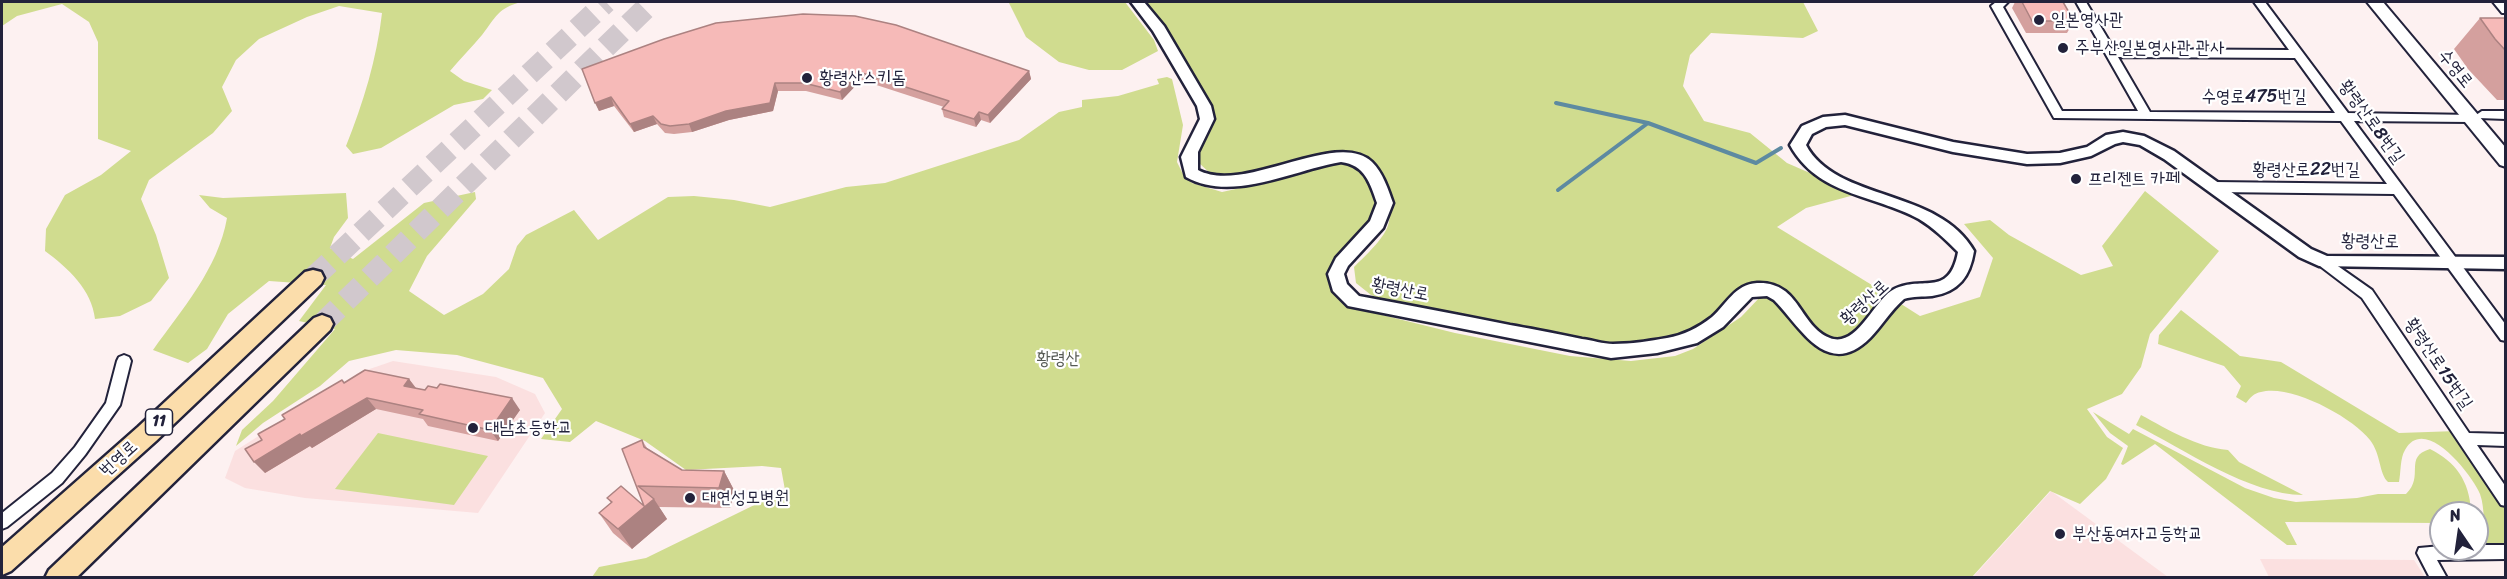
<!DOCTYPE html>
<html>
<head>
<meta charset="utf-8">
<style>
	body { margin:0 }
	#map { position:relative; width:2507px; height:579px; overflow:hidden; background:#fdf1f1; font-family:Sriracha,sans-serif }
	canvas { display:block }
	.frame { position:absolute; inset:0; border:3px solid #22223b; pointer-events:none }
	.north { position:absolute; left:2429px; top:501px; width:60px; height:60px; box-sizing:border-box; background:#fff; border:2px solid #a7a7b1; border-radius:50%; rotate:347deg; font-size:16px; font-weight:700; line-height:24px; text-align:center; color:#22223b }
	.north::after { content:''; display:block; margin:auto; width:21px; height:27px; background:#22223b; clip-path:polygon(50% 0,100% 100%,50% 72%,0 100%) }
</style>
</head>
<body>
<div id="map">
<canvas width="2507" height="579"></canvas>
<div class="frame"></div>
<div class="north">N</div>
</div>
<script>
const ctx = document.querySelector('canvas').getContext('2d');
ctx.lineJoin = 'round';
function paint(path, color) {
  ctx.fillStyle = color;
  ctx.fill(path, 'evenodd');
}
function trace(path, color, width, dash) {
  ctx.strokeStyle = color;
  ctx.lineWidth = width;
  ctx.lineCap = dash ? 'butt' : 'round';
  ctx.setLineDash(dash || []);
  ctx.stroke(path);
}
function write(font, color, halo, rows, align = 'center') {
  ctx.font = font + ' Sriracha,"Poor Story",sans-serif';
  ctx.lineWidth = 4.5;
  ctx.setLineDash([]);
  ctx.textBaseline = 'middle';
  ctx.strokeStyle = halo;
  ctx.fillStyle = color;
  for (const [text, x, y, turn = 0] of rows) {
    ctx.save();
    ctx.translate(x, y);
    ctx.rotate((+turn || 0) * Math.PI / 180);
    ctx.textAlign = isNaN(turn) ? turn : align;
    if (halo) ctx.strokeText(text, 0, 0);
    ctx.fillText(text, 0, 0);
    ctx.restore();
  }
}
const built = new Path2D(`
	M393,361L496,377L535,394L545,413L478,513L305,498L245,488L225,478L235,451L358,373Z
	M2051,491L2168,577L1972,578Z
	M2260,559L2414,560L2425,577H2269Z`);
const green = new Path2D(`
	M2,2H521C498,8 496,17 482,35C472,47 460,59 450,71L464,81L492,90L483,99L454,105L381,148L353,154L346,146C363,104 377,58 382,13L339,6L307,17L259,39L236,60L222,87L232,111L213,133L149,180L141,199L156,235L169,278L151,301L120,316L95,319C92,290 68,268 45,251L46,229L65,195L101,175L131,151L98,139V42L89,22L62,4L17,16L2,26Z
	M1005,2H1125L1154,40L1158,51L1122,70H1089L1059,62L1026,37L1009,3Z
	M1144,2H1803L1818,31L1803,38L1711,33L1690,55L1683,86L1704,121L1750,133L1787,163L1858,194L1806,208L1777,227L1885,293L1869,320L1843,338L1829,339L1817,332L1812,322L1781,290L1766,282C1728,289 1733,303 1706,321C1677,340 1635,345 1602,344L1389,302L1371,295L1356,283L1354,267C1402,221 1395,220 1371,161L1342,151L1303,158L1257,172L1223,179L1214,177L1198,162L1197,151L1212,126L1211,110L1174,46L1167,29Z
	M1167,77L1172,79L1183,125L1177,162L1183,174L1192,183L1222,192L1268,182L1324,165L1347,161L1366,172L1378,203L1373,219L1330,270L1329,284L1337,297L1350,307L1455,333L1570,356L1631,361L1675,356L1693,349L1741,317L1761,296L1775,298L1809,341L1819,349L1837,353L1865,346L1872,330L1898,302L1920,316L1980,297L1993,258L1964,224L1990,220L2009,235L2081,275L2113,266L2102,246L2145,191L2219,251L2150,334L2141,367L2122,394L2087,409L2107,437L2123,448L2106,479L2080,504L2050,491L1972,577H592L599,567L646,558L785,490L781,468L762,466L686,470L645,441L596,421L570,442L541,439L562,409L543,378L457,355L396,350L349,361L320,386L263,423L236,446L242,430L273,401L335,329L299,321L326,285L269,281L228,314L207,349L188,363L153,350C182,309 218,269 227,218L210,208L199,195L223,198L346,193L348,218L334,237L330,248L353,259L424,203L475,192L476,199L427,256L409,291L444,315L483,294L509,269L517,246L526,235L574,210L598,240L668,197L694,196L734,200L770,207L846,187L885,183L1019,140L1059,112L1082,107V100L1118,96L1159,84L1157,79Z
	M2181,310L2240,356L2281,362L2399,433L2457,431L2505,504V547H2477V523L2484,518C2483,510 2483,502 2480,494C2472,475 2425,414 2405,450C2400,458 2401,472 2399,482H2388C2379,474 2381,454 2370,440C2352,417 2291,384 2261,392C2254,393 2250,398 2246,403L2236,397L2241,386L2224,366L2158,344L2159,335Z
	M2093,412L2129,434L2133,429L2245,488L2274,498L2296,502L2357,498L2378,494H2406C2425,476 2403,457 2430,449C2456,462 2469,481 2471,510L2469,513H2441V522L2438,523L2285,522L2297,545H2287L2155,444L2123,465L2121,464L2128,446L2110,433Z
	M2141,415C2169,430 2196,447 2228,450L2239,462L2303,495C2250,495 2183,449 2136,425Z
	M378,433L488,456L454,505L335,489Z`);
const stream = new Path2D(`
	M1556,103L1648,123L1756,163L1781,148
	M1558,190L1648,123`);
const trunkTunnel = new Path2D(`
	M313,278L606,2
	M322,324L652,2`);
const minor = new Path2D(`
	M1996,2H2008L2003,7L2062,111H2138L2076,2H2086L2114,49L2289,50L2254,2H2265L2348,113L2474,115L2476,118L2474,121L2470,122L2354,121L2506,325V341L2501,340L2394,194L2214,192L2208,187L2214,182L2387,184L2341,121L2054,118L1991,6ZM2118,57L2295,58L2335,113L2150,112Z
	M2493,2H2504L2506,13H2502Z
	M2482,111H2506V119L2478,118L2476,115Z
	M2325,257L2372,290L2469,433L2506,434V446L2477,445L2506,487V506L2501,505L2362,298L2320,266L2318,262L2320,258Z
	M124,355L129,357L131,361L120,405L85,455L62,483L7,527L2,529V513L52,473L75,447L106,403L117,361L119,357Z
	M2477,545H2506V559L2437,560L2447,578H2430L2417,553L2419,548L2441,546V549H2477Z`);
const tertiary = new Path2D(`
	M1131,2H1144L1164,26L1211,106L1214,119L1198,152V170C1244,195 1337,128 1372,162C1383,173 1388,189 1393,203L1383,228L1348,266L1344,274L1347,284L1359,296C1409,305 1460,315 1510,325C1534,329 1558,334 1582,339C1592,340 1603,344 1613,344C1631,344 1650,341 1667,338C1684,335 1698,328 1712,317C1726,305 1735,284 1757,283C1800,281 1799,326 1830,338C1856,348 1873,303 1891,291C1920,273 1949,300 1958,252C1946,240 1934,228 1919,219C1873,194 1818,196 1790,145L1802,126L1823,117L1845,115L1953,142L2027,154L2060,153L2087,147L2106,135L2123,132L2144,136L2174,151L2311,249L2327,256L2506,257V269L2319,266L2299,257L2164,159L2140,145L2123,142L2115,144L2091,156L2060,163L2027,164L1953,152L1845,125L1826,127L1812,134L1806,145C1836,202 1939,188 1974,251C1970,276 1959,292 1932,296C1923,297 1913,296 1904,299C1890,311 1882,326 1870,338C1827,381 1800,326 1774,300L1767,296L1752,297L1723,327L1697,343L1657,353L1611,358L1348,306L1333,291L1328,274L1336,258L1370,221L1377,203C1370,183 1365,165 1341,162C1293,170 1232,203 1186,177L1181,157L1200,119L1197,106L1153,31Z`);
const secondary = new Path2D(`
	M2367,2H2383L2506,148V167L2500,165Z`);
const trunk = new Path2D(`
	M313,270L321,272L324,278L321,284L156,441L11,571L2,575V547L138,427L305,272Z
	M322,315L330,318L333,324L330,330L76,578H45L49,570L314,318Z`);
const wall = new Path2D(`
	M2015,2H2063L2074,21L2067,33H2026L2012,8Z
	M2480,18H2505V100H2497L2468,69L2454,49Z
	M582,69L1029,71L1031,79L990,123L981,120L976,127L944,117L942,109L944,107L861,80L842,100L806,91H778L773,111L729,120L692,132L674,134L665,133L657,124L634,132L614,106L599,111Z
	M409,379L416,388L520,410L498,441L428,426L423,419L376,409L312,448L310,446L265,473L262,440L344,383Z
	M642,440L647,448L682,470L724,471L735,492L730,508L659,507L667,519L632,549L613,533L599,513L611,503L607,498L644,506L622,449Z`);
const shadedWall = new Path2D(`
	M1029,71L1031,79L990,123L988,115Z
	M859,72L861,80L842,100L840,92Z
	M775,83L778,91L773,111L729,120L692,132L689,124L726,111Z
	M611,97L614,106L599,111L595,103Z
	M979,112L981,120L976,127L974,119Z
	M653,116L657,124L634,132L630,124Z
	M409,379L418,391L404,386Z
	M367,398L376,409L312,448L310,446L265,473L254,462L300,434Z
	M512,398L520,410L498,441L490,430Z
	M724,471L735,492L730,508L719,488Z
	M654,499L667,519L632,549L618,529Z`);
const building = new Path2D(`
	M2022,2H2063L2074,21H2032Z
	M803,14L855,16L896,25L1029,71L988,115L979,112L974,119L942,109L949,101L859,72L840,92L804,83H775L770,103L726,111L689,124L670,126L661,124L653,116L630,124L611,97L595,103L582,69L664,39L716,23Z
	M2480,18H2505V50L2495,39Z
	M365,370L409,379L404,386L425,390L428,386L437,388L440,384L512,398L490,430L419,414L423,410L367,398L301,436L300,434L254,462L245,449L262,440L258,434L285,419L282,415L342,380L344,383Z
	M642,440L644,447L682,470L724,471L719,488L638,486L654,499L618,529L599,513L612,502L607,498L621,486L644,506L622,449Z`);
const markers = [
	[2039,20,6,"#22223b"],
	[2063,48,6,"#22223b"],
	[807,78,6,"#22223b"],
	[2076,179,6,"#22223b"],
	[473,428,6,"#22223b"],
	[690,498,6,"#22223b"],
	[2060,534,6,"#22223b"]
];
const shields = [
	[159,422,27]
];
const shieldNames = [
	["11",159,422]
];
const poiNames = [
	["일본영사관",2051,20],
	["주부산일본영사관 관사",2075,48],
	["황령산스키돔",819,78],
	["프리젠트 카페",2088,179],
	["대남초등학교",485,428],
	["대연성모병원",702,498],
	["부산동여자고등학교",2072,534]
];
const streetNames = [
	["수영로",2455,69,51],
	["수영로475번길",2254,97],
	["황령산로8번길",2371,122,54],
	["황령산로22번길",2306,170],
	["황령산로",2370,242,1],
	["황령산로",1400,290,11],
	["황령산로",1865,303,-42],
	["황령산로15번길",2438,364,56],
	["번영로",119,459,-42]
];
const parkNames = [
	["황령산",1058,359]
];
paint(built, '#fbe0e0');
paint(green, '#d0dc8f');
trace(stream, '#5d8aa1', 4);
trace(trunkTunnel, '#d1c8cd', 22, [22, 11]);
trace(minor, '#22223b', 4);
trace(tertiary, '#22223b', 5);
trace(secondary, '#22223b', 4);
trace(trunk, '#22223b', 5);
paint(minor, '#fff');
paint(tertiary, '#fff');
paint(secondary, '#fff');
paint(trunk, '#fbddab');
paint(wall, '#d4a09e');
paint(shadedWall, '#ac8281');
paint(building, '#f6bab8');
trace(building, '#ac8281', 1.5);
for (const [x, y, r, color] of markers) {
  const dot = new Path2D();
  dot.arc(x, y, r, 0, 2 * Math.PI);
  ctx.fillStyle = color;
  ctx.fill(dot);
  trace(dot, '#fff', 2);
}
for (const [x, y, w] of shields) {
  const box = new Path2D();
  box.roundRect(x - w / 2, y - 13, w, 26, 4.5);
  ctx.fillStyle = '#fff';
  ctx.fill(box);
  trace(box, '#22223b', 1.5);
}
write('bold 16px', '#22223b', null, shieldNames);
write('18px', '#22223b', '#fff', poiNames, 'left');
write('18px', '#22223b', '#fff', streetNames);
write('18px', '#565a54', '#fff', parkNames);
</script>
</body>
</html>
